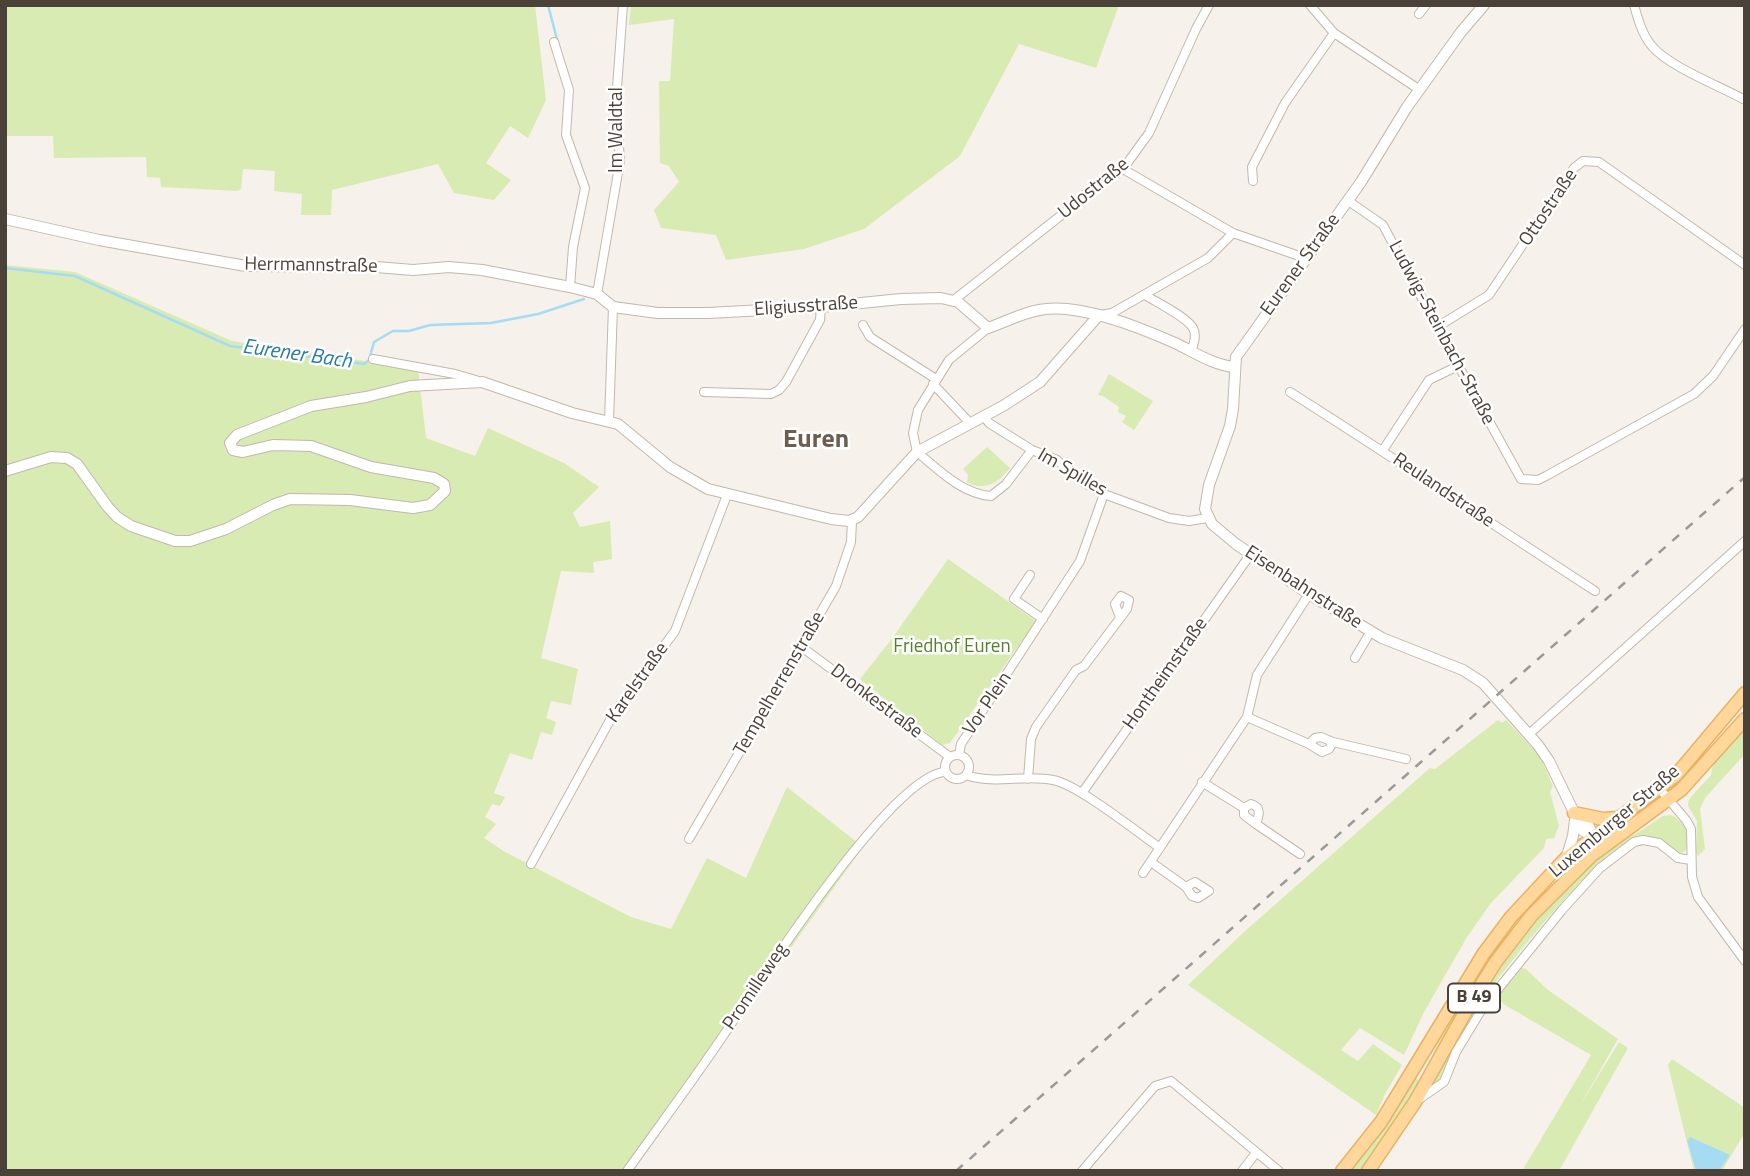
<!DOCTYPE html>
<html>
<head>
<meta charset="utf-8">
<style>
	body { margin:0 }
	#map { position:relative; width:1750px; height:1176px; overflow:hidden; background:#f6f1ea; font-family:"Titillium Web",sans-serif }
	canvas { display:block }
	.frame { position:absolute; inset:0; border:7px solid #4a4138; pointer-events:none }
</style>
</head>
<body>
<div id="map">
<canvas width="1750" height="1176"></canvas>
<div class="frame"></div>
</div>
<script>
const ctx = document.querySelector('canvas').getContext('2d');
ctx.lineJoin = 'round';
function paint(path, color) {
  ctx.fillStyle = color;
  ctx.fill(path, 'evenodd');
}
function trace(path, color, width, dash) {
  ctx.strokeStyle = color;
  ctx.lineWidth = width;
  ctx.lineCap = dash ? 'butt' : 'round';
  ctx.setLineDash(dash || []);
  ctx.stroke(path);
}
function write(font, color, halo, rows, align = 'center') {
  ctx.font = font + ' "Titillium Web",sans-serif';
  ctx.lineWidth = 5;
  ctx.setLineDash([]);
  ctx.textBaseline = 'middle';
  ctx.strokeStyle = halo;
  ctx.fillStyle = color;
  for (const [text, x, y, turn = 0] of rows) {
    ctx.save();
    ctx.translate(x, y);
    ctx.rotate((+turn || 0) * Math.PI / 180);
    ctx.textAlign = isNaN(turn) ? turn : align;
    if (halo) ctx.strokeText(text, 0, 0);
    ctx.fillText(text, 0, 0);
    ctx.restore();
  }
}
const green = new Path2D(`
	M5,5H535L546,100L528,138L510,126L486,163L511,180L494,200L454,193L438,164L332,190L331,215H301L302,194L274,191L275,171L243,169L241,189L237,191L161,187L160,178L147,177L146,157L54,158L53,136H5Z
	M631,5H1119L1096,68L1019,44L960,156L864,229L804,249L726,260L716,235L661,228L654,210L679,182L669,166L660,163L659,81H670L674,19L629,25Z
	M5,265L75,272L232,341L418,369L426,438L475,456L488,428L564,463L599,487L573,513L580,527L610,521L612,559L593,562L594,573L561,571L541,658L578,669L571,705L551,701L546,718L556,722L552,735L541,732L532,760L510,753L494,793L505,797L500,806L492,804L485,817L496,824L484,838L505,852L631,917L671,929L707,858L746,878L787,787L863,847L631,1171H5Z
	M1109,374L1153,401L1134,430L1122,422L1126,416L1118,412L1119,407L1103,396L1098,395Z
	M987,447L1010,468C998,483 985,492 967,482L968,475L963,469Z
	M948,559L1036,621L950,743L942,745L860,679L891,640Z
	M1498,720L1502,723L1506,720L1540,756L1553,786L1550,792L1559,826L1554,838L1546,839L1544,848L1491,903L1467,937L1424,1012L1404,1055L1360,1028L1341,1050L1358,1061L1373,1044L1402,1065L1385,1094L1376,1115L1188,985L1244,932L1430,768L1435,769Z
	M1745,726V754L1705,798L1700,809L1705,849L1698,856L1696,853L1697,821L1688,806L1689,799L1711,775L1712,768L1722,751Z
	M1671,815C1685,821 1698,843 1682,853C1665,850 1658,833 1639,837C1604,844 1504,968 1482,1001C1467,1022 1455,1054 1443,1077L1439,1083L1431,1082L1484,987L1526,928L1599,857L1618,842L1639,832L1663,816Z
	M1582,850L1584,852L1537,897L1525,913L1426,1069L1449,1019L1503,930Z
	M1519,967L1526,969L1548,990L1618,1039L1578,1109L1619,1042L1628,1048L1559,1171H1522L1591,1055L1505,1005L1496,996Z
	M1672,1059L1745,1108V1132L1722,1171H1719L1730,1155L1687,1141L1696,1171H1694L1668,1065Z
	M1416,1074L1419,1084L1389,1134L1360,1171H1348Z`);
const water = new Path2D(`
	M1690,1137L1730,1155L1719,1171H1696L1687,1141Z`);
const stream = new Path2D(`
	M548,5L558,43
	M5,268L75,276L230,346L364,364L369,360L374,342L393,331H409L430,325L491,323L538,314L584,299`);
const minor = new Path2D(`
	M1310,5L1334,33L1420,90
	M1634,5C1638,19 1642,34 1651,45C1667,66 1720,86 1745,100
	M1419,14L1426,5
	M554,42L569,90L566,135L585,188L573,247L570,287
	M1123,169L1233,233L1305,258
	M1253,181L1252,167L1285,103L1334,33
	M1347,200L1383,225L1437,327L1521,479L1538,480L1546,476L1694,394L1713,376L1745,329
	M597,294L620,161L616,102L623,5
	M1145,295C1156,302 1187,317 1193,328C1197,335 1194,344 1191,351
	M954,300L1069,209L1092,188L1123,169L1149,133L1196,29L1209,5
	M1100,315L1112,313L1208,258L1233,233
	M863,325L870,337L936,379
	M1437,327L1489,295L1574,168L1583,161L1599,162L1745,265
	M988,328L949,360L918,410L913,433L917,452C939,470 962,494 991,496L1006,484L1032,450
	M373,359L455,374L476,380
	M933,384L970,423
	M704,392L771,394L779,390L786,382L820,320L821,307
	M1290,392C1393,457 1493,525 1595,591
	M984,416L989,423L1032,450L1057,460L1083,482L1104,494L1169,518L1189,521L1207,518
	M609,421L613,307
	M1383,450L1429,380L1458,366
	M1030,575L1014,599L1043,619
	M803,648L950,757
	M1355,658L1371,631
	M1247,717L1309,744L1315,738L1321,737L1333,742L1406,759
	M1529,734L1745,541
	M1309,744L1322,752L1329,749L1333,742
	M959,755L961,744L1080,561L1104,494
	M945 767a12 12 0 1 1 24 0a12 12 0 1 1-24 0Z
	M966,775C995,785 1024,774 1053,780C1077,784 1137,832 1160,848
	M1028,779L1031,739L1036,727L1076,670L1084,666L1127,609L1129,600L1121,596L1115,604L1120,617
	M1202,782L1244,808L1251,804C1262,807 1259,816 1256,824L1300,854
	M1659,788L1686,820L1691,829L1692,877L1698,897L1745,961
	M1082,793L1250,555
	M1244,808V815L1256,824
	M689,839L836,586L851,542L852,521
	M1151,862L1186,887L1192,896L1198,898L1209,891L1195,882L1186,887
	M531,864L614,713L675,631L727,495
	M1143,873L1247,717L1257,675L1309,594
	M1418,1100L1444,1082L1456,1052L1482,1009L1562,910L1600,868L1634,842L1643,840L1659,843L1678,858L1691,860
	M627,1171C659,1126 692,1082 723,1036C757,986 891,775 945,772
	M1082,1171L1155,1086L1171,1081L1279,1171
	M1242,1171L1256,1153`);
const tertiary = new Path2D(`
	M1484,5L1461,32L1407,107L1361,182L1236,357L1233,409L1230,426L1209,485L1205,509L1212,524L1236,544L1309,594L1382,638L1463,670L1483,683L1538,745L1549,761L1583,831L1593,836L1614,839
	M5,219L99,240L246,266L376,267L413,270L449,267L482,270L570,287L597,294L613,307L658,313H708L821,307L901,299L941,298L958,302L988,328C1005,322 1022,313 1039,310C1078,302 1139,327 1175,343C1194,352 1213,365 1234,367
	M5,471L51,457L67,458L77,464L107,506L117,517L131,526L175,541H190L226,529L273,505L290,499L350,500L413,508L430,505L445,491L444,484L434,478L371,467L311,446L273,445L243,452L233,450L230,443L237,435L311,406L366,397L410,386L482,382L572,413L618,424L670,467L708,489L831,519L849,521L858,517L917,452L1003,406L1040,382L1099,315
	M1578,815C1593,826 1595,838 1591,856
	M1567,856L1573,836L1575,820`);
const primary = new Path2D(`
	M1574,813L1603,819L1618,818
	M1342,1171L1381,1122L1484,953L1511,917L1566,858L1676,775L1745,693
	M1368,1171L1415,1102L1472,1000L1495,963L1531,916L1591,856L1681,790L1745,719`);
const rail = new Path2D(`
	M956,1171L1745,477`);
const shields = [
	[1474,998,52]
];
const shieldNames = [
	["B 49",1474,998]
];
const streetNames = [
	["Im Waldtal",617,130,-90],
	["Udostraße",1094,189,-39],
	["Ottostraße",1549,208,-56],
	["Eurener Straße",1301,265,-54],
	["Herrmannstraße",311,266,1],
	["Eligiusstraße",806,307,-4],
	["Ludwig-Steinbach-Straße",1441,333,62],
	["Im Spilles",1072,473,30],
	["Reulandstraße",1443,491,34],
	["Eisenbahnstraße",1303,588,33],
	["Hontheimstraße",1166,674,-55],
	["Karelstraße",638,683,-55],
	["Tempelherrenstraße",780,684,-60],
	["Dronkestraße",876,702,37],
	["Vor Plein",988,704,-56],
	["Luxemburger Straße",1615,822,-40],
	["Promilleweg",756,987,-56]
];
const parkNames = [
	["Friedhof Euren",952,647]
];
const waterNames = [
	["Eurener Bach",297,355,8]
];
const districtNames = [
	["Euren",816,441]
];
paint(green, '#d8ebb2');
paint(water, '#a6dcf3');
trace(stream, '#a6dcf3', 2.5);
trace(minor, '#c2b8ac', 10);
trace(tertiary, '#c2b8ac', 12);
trace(primary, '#e8b266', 15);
trace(minor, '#fff', 8);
trace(tertiary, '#fff', 10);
trace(primary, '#ffd79a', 12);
trace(rail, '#999', 2.5, [9, 9]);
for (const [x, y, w] of shields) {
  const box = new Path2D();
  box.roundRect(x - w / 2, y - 14.5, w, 29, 5);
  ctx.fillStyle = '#fff';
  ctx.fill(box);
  trace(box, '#4a4138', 2);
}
write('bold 18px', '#4a4138', null, shieldNames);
write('19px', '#4a4138', '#fff', streetNames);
write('19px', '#537f28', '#fff', parkNames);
write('italic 21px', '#287ca2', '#fff', waterNames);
write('bold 26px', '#6d5e4f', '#fff', districtNames);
</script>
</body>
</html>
